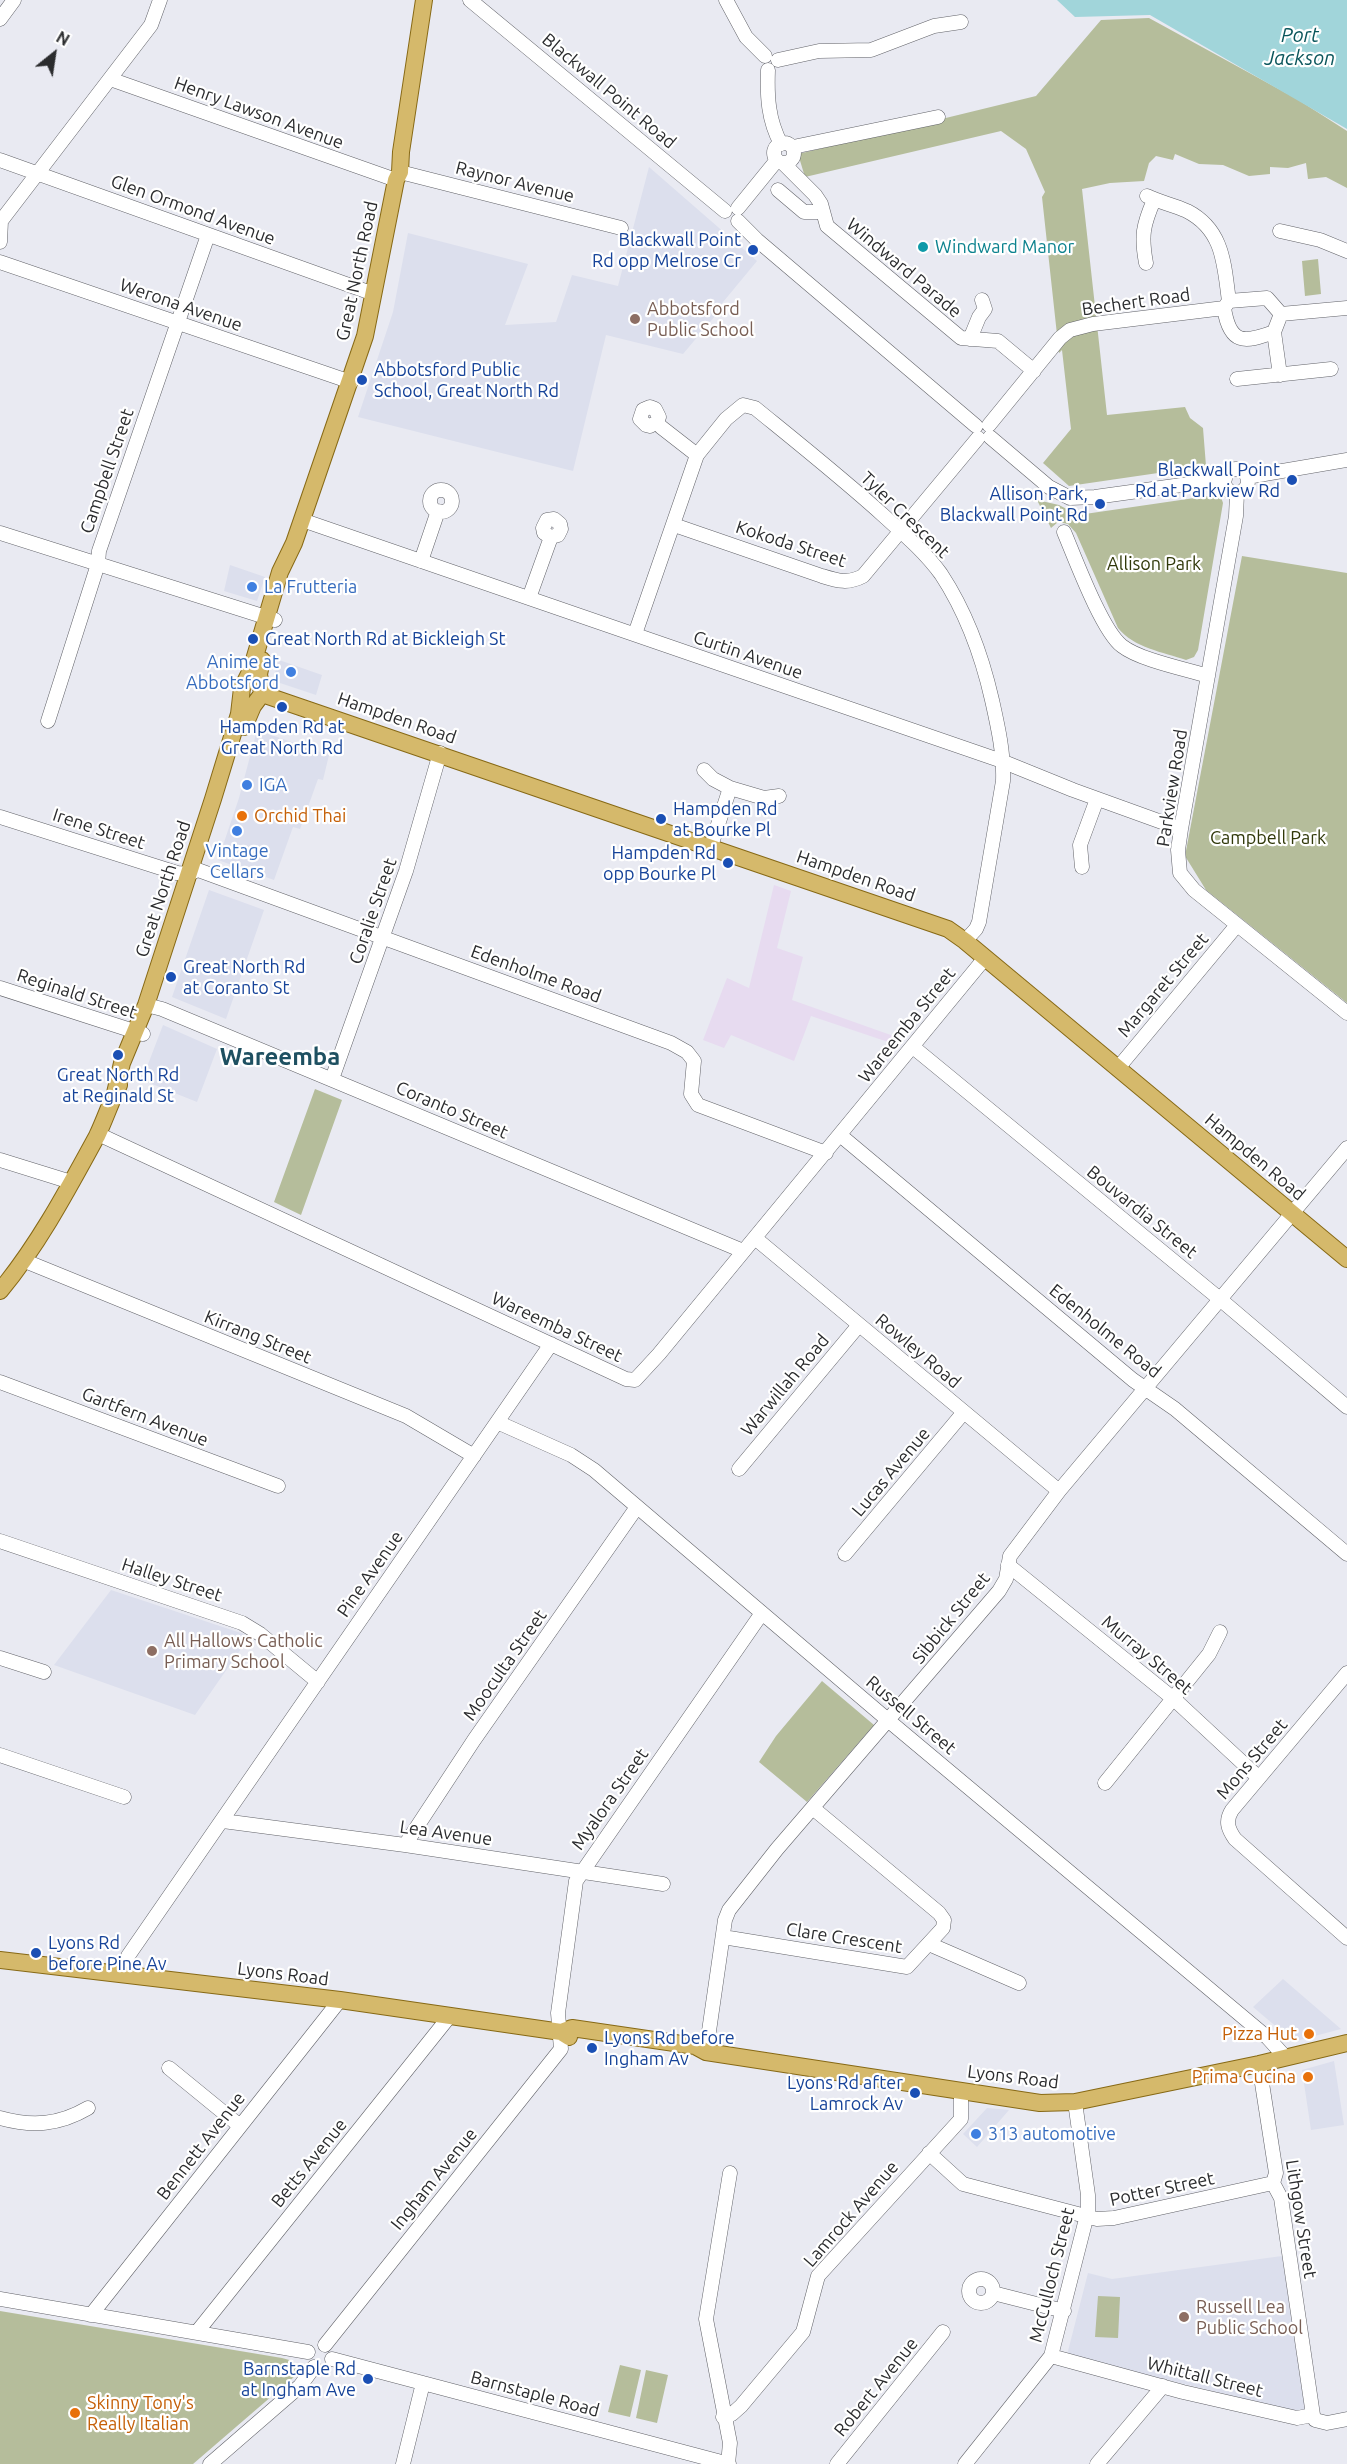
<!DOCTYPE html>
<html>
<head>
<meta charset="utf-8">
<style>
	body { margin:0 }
	#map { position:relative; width:1347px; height:2464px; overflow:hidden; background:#e9eaf2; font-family:Ubuntu,sans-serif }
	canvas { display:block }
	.north { position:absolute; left:24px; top:24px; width:60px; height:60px; -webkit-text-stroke:4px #fff; paint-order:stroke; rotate:30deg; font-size:16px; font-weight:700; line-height:24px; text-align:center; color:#2b2c2e }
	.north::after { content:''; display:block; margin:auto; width:21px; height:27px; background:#2b2c2e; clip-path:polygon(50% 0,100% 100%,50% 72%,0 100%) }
</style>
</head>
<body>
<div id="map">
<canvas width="1347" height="2464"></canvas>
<div class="north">N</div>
</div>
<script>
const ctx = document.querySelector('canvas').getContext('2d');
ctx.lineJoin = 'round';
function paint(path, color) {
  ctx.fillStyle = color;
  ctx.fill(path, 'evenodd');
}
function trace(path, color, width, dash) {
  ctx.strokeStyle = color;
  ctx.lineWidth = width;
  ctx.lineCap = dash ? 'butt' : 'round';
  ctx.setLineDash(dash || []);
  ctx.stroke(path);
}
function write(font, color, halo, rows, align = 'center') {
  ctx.font = font + ' Ubuntu,sans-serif';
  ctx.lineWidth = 4.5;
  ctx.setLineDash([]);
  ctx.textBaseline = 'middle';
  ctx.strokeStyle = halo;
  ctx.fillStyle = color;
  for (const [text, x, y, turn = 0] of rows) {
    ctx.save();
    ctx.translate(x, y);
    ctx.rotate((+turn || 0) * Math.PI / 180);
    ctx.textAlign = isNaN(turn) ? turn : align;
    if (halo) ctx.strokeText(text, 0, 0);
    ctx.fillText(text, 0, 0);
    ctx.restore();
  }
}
const built = new Path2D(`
	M649,167L757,261L714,313L715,316L683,354L606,335L573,471L358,417L393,312L408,233L528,264L505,325L556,322L572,275L618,286Z
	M230,565L265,577L257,601L224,591Z
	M279,660L322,675L316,695L274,681L273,679Z
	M257,730L329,755L323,780L318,779L300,829L293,827L274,880L218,860L239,798Z
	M209,890L264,910L226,1019L172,997Z
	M163,1025L217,1049L197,1102L142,1080Z
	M111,1590L250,1636L195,1715L54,1665Z
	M1283,1979L1341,2029L1296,2041L1292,2040L1253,2007Z
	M1334,2061L1344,2125L1311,2130L1302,2070Z
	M987,2108L1009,2110L977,2147L963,2134Z
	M1282,2256L1305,2409L1302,2413L1067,2355L1088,2273L1112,2279Z`);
const industrial = new Path2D(`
	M774,885L791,891L777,948L803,957L792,1000L902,1039L897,1045L811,1016L794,1061L731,1035L724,1048L703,1040L727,978L749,988Z`);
const green = new Path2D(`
	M1149,18L1297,99L1347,131V188L1326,177L1308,179L1306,163L1288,168L1270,167V174L1249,176L1223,165L1199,164L1175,154L1173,160L1156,156L1149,163L1144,181L1110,183L1082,189L1107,415L1185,407L1190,418L1203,428L1206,466L1069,486L1043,463L1071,429L1062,350L1059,353L1042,197L1045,192L1026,149L1001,131L805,177L798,154L1036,96L1101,20Z
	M1318,259L1321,294L1305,296L1302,261Z
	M1215,495L1221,497L1223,503L1198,650L1194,657L1186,660C1163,652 1134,648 1118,628L1076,533L1068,524L1058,522L1051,528L1037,500L1059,505L1078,515Z
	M1242,556L1347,573V1003L1206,890L1185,856Z
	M315,1089L342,1100L301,1215L274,1202Z
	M822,1681L874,1725L807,1802L759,1762L776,1736Z
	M1098,2296L1120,2297L1118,2338L1095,2337Z
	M0,2311L282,2358L293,2361L298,2369L294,2377L193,2464H0Z
	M620,2365L641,2370L630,2417L608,2412Z
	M646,2370L668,2375L657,2423L636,2418Z`);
const water = new Path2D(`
	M1057,0H1347V129L1150,15L1075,17Z`);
const minor = new Path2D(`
	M470,0L725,211
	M726,0L746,37L765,56
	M0,19L14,0
	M778,60L819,51L871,50L934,26L961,22
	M768,70C767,96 768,120 781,144
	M110,79L396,180
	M774 153a10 10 0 1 1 20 0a10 10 0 1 1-20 0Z
	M793,147L938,117
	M0,160L374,294
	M783,163L815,195L821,204L827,226L961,338L998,341L1034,371
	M400,172L621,228
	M778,190L804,212H822
	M1147,196C1159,202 1174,205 1187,211C1224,230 1224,265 1229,301
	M738,208L777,160
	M738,221L757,240L976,426
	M1280,231L1320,240L1347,251
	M0,242L1,221L151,25L160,0
	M0,262L351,382
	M1146,263C1141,236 1143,225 1154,200
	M1267,298L1281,314L1274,332C1244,343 1230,345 1224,308L1229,301Z
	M1281,314L1347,308
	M1274,332L1280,375
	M970,339L979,317L985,309L982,300
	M1237,379L1331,369
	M657,422L650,426L646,425L640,419L643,410L650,407L655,409L659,417L657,422L661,427L697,455
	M989,425L1060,338L1070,330L1093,324L1224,308
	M990,437L1049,487L1070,498L1095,497L1225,479
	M1224 481a12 12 0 1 1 24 0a12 12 0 1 1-24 0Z
	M1247,477L1347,460
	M430 501a11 11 0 1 1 22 0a11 11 0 1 1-22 0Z
	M1237,493L1236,516L1181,829L1178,850L1180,873L1194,890L1347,1013
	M302,520L999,760L1073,790L1181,829
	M674,525L822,576C838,581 848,584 863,576L978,438
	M1064,532C1075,558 1102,631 1122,646C1140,660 1185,669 1208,676
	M0,533L275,620
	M421,561L438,511
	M529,598L551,537L558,535L561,529L560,524L554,519L547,520L543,528L544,533L551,537
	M635,634L697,455L726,419L743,405L755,408C798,443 842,478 884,516C904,534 925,552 941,574C966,612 982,656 992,700C998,727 1004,753 1003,781L979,922L976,929L965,941
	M48,721L98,564L99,551L208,235
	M704,770L713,779L730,788
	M0,817L177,873L188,874L198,870L671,1043L687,1052L694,1061L691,1094L698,1105L826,1153
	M711,846L730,788L764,798L779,796
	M1082,867L1080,845L1097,799
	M0,988L143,1034
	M146,1005L162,1009L743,1251
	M913,1047L1221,1300L1347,1407
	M1118,1068L1237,925
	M332,1079L406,871L440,753
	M98,1134L626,1379L635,1380L659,1354L985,958
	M840,1135L1133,1380L1175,1409L1347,1554
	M0,1160L71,1182
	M755,1238L1059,1491
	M25,1261L406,1416L474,1456
	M0,1382L278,1486
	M497,1422L571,1455L594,1470L889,1721L1268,2038L1286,2058
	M739,1469L859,1325
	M0,1541L242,1623L260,1634L318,1682
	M845,1554L964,1412
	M1008,1565L1175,1700L1259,1778
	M0,1658L44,1672
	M1347,1673L1232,1810C1225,1821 1228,1829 1235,1839L1347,1938
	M0,1755L124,1797
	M1105,1783L1209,1654L1220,1632
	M223,1821L405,1845L663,1884
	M405,1845L474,1740L637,1507
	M723,1937L907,1967L943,1928L944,1920L939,1913L814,1809
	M929,1944L1019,1983
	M125,1975L128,1956L551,1344
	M706,2052L725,1920L729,1910L777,1849L999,1591L1006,1579L1010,1556L1059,1491L1347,1148
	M1259,2064L1276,2173L1273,2183L1281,2198L1313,2415L1315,2420L1327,2423L1347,2419
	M169,2068L240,2126
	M0,2118C32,2127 59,2125 88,2108
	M929,2153L963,2184L1097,2219L1114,2218L1273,2183
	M969 2291a12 12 0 1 1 24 0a12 12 0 1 1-24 0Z
	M993,2293L1064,2311
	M0,2299L308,2352
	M91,2315L340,2000
	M197,2332L449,2017
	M325,2345L561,2049L558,2013L576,1881L762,1613
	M1051,2356L1183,2392L1297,2418L1313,2415
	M332,2359L729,2464
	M723,2417L732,2414L741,2406L803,2332L818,2276L961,2119V2091
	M210,2464L300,2386L314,2367
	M403,2464L423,2383
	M728,2464L730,2443L706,2319L730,2173
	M837,2464L943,2332
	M965,2464L1051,2356L1088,2211V2195L1075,2102
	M1097,2464L1163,2386`);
const major = new Path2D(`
	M262,694L948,929L965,941L1347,1259
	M244,727L253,706L262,694L259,674L262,660
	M115,1093L122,1063L146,1005L213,799L239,714L242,688L251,670L280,572L294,543L365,336L396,180L400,172L401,152L424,0
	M0,1291C39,1244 68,1189 97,1136C105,1119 111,1101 119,1085
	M0,1960L340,2000L561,2032L569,2037
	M561,2032L572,2028L695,2046L706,2052L1040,2103L1075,2102L1259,2064L1347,2043`);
const markers = [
	[923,247,6,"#0f9aa8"],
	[753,250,6,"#1a4fb4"],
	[635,319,6,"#8d6e63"],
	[362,380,6,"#1a4fb4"],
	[1292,480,6,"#1a4fb4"],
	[1100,504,6,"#1a4fb4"],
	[252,587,6,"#3f7fe0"],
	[253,639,6,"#1a4fb4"],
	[291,672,6,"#3f7fe0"],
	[282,707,6,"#1a4fb4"],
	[247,785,6,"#3f7fe0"],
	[242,816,6,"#e8710a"],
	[661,819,6,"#1a4fb4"],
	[237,831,6,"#3f7fe0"],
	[728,863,6,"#1a4fb4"],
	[171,977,6,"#1a4fb4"],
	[118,1055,6,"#1a4fb4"],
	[152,1651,6,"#8d6e63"],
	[36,1953,6,"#1a4fb4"],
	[1309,2034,6,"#e8710a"],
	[592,2048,6,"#1a4fb4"],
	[1308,2077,6,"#e8710a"],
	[915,2093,6,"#1a4fb4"],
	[976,2134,6,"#3f7fe0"],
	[1184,2317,6,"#8d6e63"],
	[368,2379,6,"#1a4fb4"],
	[75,2413,6,"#e8710a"]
];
const streetNames = [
	["Blackwall Point Road",609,91,40],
	["Henry Lawson Avenue",259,113,20],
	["Raynor Avenue",515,182,14],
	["Glen Ormond Avenue",193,210,20],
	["Windward Parade",904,268,40],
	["Great North Road",357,271,-78],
	["Bechert Road",1136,302,-8],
	["Werona Avenue",181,305,19],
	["Campbell Street",107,471,-71],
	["Tyler Crescent",905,515,44],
	["Kokoda Street",791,544,18],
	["Curtin Avenue",748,655,19],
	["Hampden Road",397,718,19],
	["Parkview Road",1172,788,-81],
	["Irene Street",99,829,18],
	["Hampden Road",856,876,19],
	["Great North Road",163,889,-72],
	["Coralie Street",373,911,-71],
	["Edenholme Road",536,974,20],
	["Margaret Street",1163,985,-50],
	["Reginald Street",77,994,18],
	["Wareemba Street",907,1025,-51],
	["Coranto Street",452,1110,23],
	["Hampden Road",1255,1157,40],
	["Bouvardia Street",1142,1212,39],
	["Wareemba Street",557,1327,25],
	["Edenholme Road",1105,1331,39],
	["Kirrang Street",258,1337,22],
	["Rowley Road",918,1351,40],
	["Warwillah Road",785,1385,-50],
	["Gartfern Avenue",145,1417,21],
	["Lucas Avenue",891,1472,-50],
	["Pine Avenue",370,1574,-55],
	["Halley Street",172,1580,18],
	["Sibbick Street",951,1618,-51],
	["Murray Street",1147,1655,40],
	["Mooculta Street",505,1665,-55],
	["Russell Street",911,1715,40],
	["Mons Street",1252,1759,-50],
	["Myalora Street",610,1799,-55],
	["Lea Avenue",446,1833,8],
	["Clare Crescent",844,1938,9],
	["Lyons Road",283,1974,7],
	["Lyons Road",1013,2077,7],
	["Bennett Avenue",201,2146,-52],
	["Betts Avenue",309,2163,-51],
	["Ingham Avenue",434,2179,-51],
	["Potter Street",1162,2189,-12],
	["Lamrock Avenue",851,2214,-49],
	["Lithgow Street",1301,2219,81],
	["McCulloch Street",1052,2275,-76],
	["Whittall Street",1205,2377,14],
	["Robert Avenue",876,2387,-51],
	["Barnstaple Road",535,2394,15]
];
const transitNames = [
	["Blackwall Point",741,240],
	["Rd opp Melrose Cr",741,261],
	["Abbotsford Public",374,370,"left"],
	["School, Great North Rd",374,391,"left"],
	["Blackwall Point",1280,470],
	["Rd at Parkview Rd",1280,491],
	["Allison Park,",1088,494],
	["Blackwall Point Rd",1088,515],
	["Great North Rd at Bickleigh St",265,639,"left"],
	["Hampden Rd at",282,727,"center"],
	["Great North Rd",282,748,"center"],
	["Hampden Rd",673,809,"left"],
	["at Bourke Pl",673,830,"left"],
	["Hampden Rd",716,853],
	["opp Bourke Pl",716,874],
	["Great North Rd",183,967,"left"],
	["at Coranto St",183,988,"left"],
	["Great North Rd",118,1075,"center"],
	["at Reginald St",118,1096,"center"],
	["Lyons Rd",48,1943,"left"],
	["before Pine Av",48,1964,"left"],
	["Lyons Rd before",604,2038,"left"],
	["Ingham Av",604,2059,"left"],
	["Lyons Rd after",903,2083],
	["Lamrock Av",903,2104],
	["Barnstaple Rd",356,2369],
	["at Ingham Ave",356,2390]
];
const cultureNames = [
	["Windward Manor",935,247]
];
const educationNames = [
	["Abbotsford",647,309],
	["Public School",647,330],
	["All Hallows Catholic",164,1641],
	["Primary School",164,1662],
	["Russell Lea",1196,2307],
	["Public School",1196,2328]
];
const parkNames = [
	["Allison Park",1154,564],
	["Campbell Park",1268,838]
];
const shopNames = [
	["La Frutteria",264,587],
	["Anime at",279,662,"right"],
	["Abbotsford",279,683,"right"],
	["IGA",259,785],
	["Vintage",237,851,"center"],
	["Cellars",237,872,"center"],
	["313 automotive",988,2134]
];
const foodNames = [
	["Orchid Thai",254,816],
	["Pizza Hut",1297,2034,"right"],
	["Prima Cucina",1296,2077,"right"],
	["Skinny Tony's",87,2403],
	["Really Italian",87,2424]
];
const waterNames = [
	["Port",1300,35],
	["Jackson",1300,58]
];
const districtNames = [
	["Wareemba",280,1057]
];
paint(built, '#dcdfed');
paint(industrial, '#e7dbf0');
paint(green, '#b5bd9b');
paint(water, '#a1d5da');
trace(minor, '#626369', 15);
trace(major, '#876915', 18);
trace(minor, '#fff', 14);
trace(major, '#d5b96b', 16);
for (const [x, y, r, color] of markers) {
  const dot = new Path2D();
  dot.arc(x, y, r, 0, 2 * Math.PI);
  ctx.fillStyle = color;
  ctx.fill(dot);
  trace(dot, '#fff', 2);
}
write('18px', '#2b2c2e', '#fff', streetNames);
write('18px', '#164399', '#fff', transitNames, 'right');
write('18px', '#0d838f', '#fff', cultureNames, 'left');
write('18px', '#785e54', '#fff', educationNames, 'left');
write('18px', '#303809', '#fff', parkNames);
write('18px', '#366cbe', '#fff', shopNames, 'left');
write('18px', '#c56008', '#fff', foodNames, 'left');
write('italic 20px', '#0b565c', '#fff', waterNames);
write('bold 24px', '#1e5061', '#fff', districtNames);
</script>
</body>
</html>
